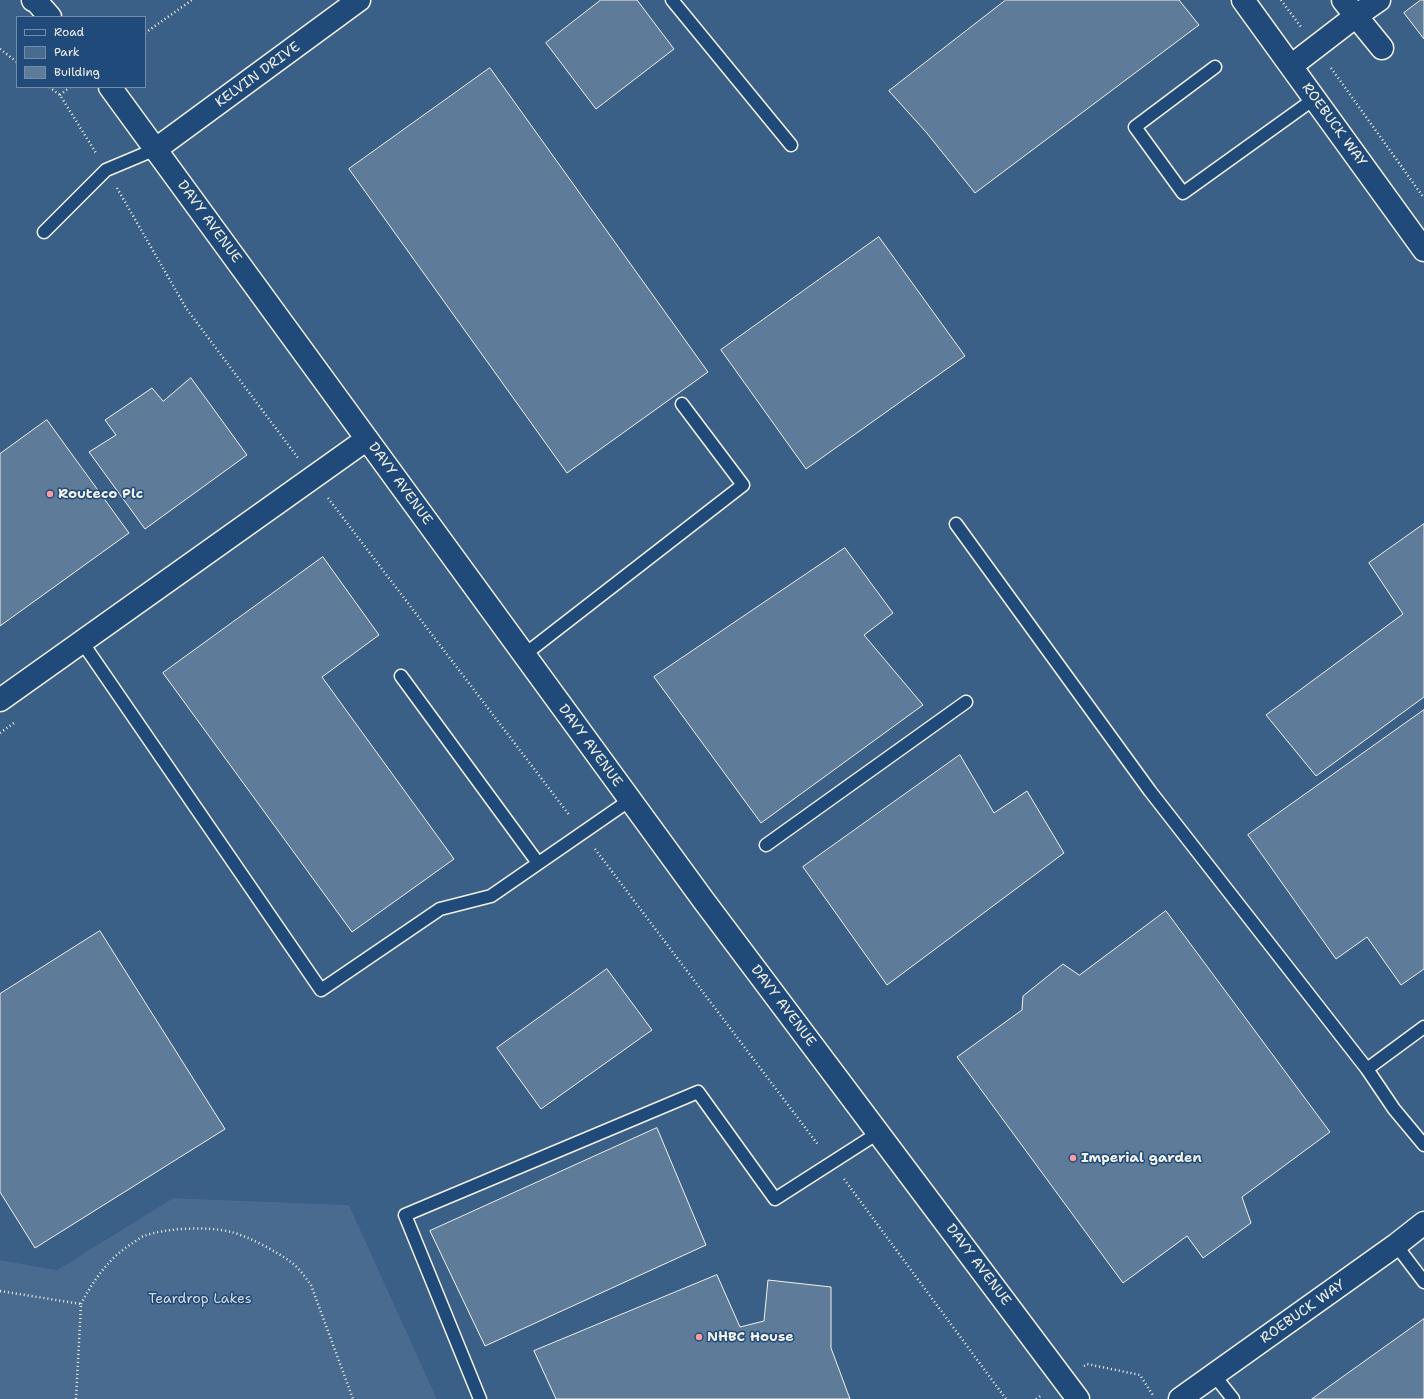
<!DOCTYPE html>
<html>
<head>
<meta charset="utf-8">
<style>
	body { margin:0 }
	#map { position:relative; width:1424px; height:1399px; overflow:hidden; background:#2c5481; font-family:"Shantell Sans",sans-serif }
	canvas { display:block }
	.legend { position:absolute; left:16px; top:16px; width:130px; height:72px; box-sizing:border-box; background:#1f4a7a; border:1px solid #748da6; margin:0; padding:5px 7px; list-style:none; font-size:12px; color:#f4f1e8 }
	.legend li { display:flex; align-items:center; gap:8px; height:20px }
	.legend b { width:20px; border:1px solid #748da6 }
</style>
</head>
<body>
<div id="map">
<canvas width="1424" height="1399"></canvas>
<ul class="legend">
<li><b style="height:5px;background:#1f4a7a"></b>Road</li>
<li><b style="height:11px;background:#496b90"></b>Park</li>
<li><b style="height:11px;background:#5e7b9a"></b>Building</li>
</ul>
</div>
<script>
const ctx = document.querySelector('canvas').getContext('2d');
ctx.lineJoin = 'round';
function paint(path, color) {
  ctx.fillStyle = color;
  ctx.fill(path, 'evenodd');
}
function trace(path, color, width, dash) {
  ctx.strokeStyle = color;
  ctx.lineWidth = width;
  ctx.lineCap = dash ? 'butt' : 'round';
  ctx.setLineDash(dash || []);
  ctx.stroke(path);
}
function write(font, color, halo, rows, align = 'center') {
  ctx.font = font + ' "Shantell Sans",sans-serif';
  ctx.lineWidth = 3;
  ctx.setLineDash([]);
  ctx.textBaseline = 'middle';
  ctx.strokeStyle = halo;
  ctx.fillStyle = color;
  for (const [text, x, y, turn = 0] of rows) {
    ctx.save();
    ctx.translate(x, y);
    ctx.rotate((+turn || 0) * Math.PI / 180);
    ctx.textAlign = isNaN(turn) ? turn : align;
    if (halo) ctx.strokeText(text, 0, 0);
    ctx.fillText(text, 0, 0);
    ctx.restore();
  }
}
const built = new Path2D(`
	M0,0H1424V1399H437L349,1205L173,1198L57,1270L0,1260ZM17,17H145V87H17Z`);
const green = new Path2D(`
	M173,1198L349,1205L437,1399H0V1260L57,1270Z`);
const building = new Path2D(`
	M601,0H637L674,49L596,109L546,43Z
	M1006,0H1179L1199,25L975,193L926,132L889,91Z
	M1421,0H1424V39L1404,13Z
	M490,68L708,372L567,473L349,169Z
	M879,237L965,356L806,469L721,350Z
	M191,378L247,455L145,529L89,452L116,435L105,420L152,388L163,401Z
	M47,420L129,533L0,626V454Z
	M1424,524V697L1316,776L1266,715L1403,614L1369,563Z
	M845,548L893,613L864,635L923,705L761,823L654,677Z
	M323,557L379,635L322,677L454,859L352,932L163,673Z
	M1424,710V969L1401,985L1367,937L1336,959L1248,835Z
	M960,755L994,813L1027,791L1064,853L887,985L803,867Z
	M1166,911L1330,1132L1242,1197L1251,1223L1203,1258L1187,1236L1123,1283L957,1057L1022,1010L1023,996L1063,964L1079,975Z
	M100,931L225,1129L35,1248L0,1192V994Z
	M607,969L652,1030L541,1109L497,1048Z
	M657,1128L706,1245L485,1346L430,1231Z
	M717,1275L740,1327L764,1321L768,1280L831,1287V1348L850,1399H556L534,1351Z
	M1424,1319V1399H1312Z`);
const path = new Path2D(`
	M1281,0L1301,27
	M145,33L192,0
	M0,49L17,62
	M1331,68L1424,198
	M49,87L60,95L96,153
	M60,95L70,87
	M117,188L186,308L298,458
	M328,498L570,816
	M0,733L14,723
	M595,849L819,1146
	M844,1179L1006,1399
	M0,1291L81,1304L76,1399
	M81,1304C93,1281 108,1259 131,1244C135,1242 139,1238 144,1236C165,1228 209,1226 231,1232C248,1236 277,1252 291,1262C299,1268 305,1277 311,1285L353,1399
	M1084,1366L1087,1364L1140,1375L1154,1397
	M1036,1399L1042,1395`);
const lane = new Path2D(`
	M672,0L791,145
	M1215,67L1135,127L1183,193L1314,99
	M44,232L106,170L156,149
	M956,524L1150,791L1367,1069
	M82,642L321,990L440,909L491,896L630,800
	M524,655L743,485L682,404
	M401,676L538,863
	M766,845L966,702
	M1424,1027L1367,1069L1394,1109L1424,1145
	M1396,1245L1424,1282
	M1214,1375L1233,1399
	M480,1399L405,1215L698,1092L775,1199L878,1133`);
const street = new Path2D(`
	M33,0L37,2L50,17
	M1243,0L1424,250
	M1343,0L1382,48
	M1291,66L1356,16L1379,0
	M110,87L704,901L1078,1399
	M156,149L359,0
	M0,700L367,439
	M1180,1399L1396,1245L1424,1223`);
const markers = [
	[50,494,4,"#ff9aa2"],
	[1073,1158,4,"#ff9aa2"],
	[699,1337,4,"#ff9aa2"]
];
const streetNames = [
	["KELVIN DRIVE",258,75,-36],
	["ROEBUCK WAY",1334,125,54],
	["DAVY AVENUE",209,222,54],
	["DAVY AVENUE",400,484,54],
	["DAVY AVENUE",590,746,54],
	["DAVY AVENUE",783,1006,53],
	["DAVY AVENUE",978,1265,53],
	["ROEBUCK WAY",1303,1312,-35]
];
const poiNames = [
	["Routeco Plc",58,494],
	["Imperial garden",1081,1158],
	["NHBC House",707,1337]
];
const parkNames = [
	["Teardrop Lakes",200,1299]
];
paint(built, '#3b6088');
paint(green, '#496b90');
paint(building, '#5e7b9a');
trace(building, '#f4f1e8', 1);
trace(lane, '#f4f1e8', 15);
trace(street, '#f4f1e8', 25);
trace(path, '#f4f1e8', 2.5, [1, 3]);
trace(lane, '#1f4a7a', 12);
trace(street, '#1f4a7a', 22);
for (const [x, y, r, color] of markers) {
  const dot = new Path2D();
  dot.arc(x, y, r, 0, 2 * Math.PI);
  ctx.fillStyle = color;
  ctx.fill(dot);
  trace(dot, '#1f4a7a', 1.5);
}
write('14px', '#f4f1e8', '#1f4a7a', streetNames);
write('bold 14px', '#f4f1e8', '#1f4a7a', poiNames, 'left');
write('14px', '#dadddb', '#1f4a7a', parkNames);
</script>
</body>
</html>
